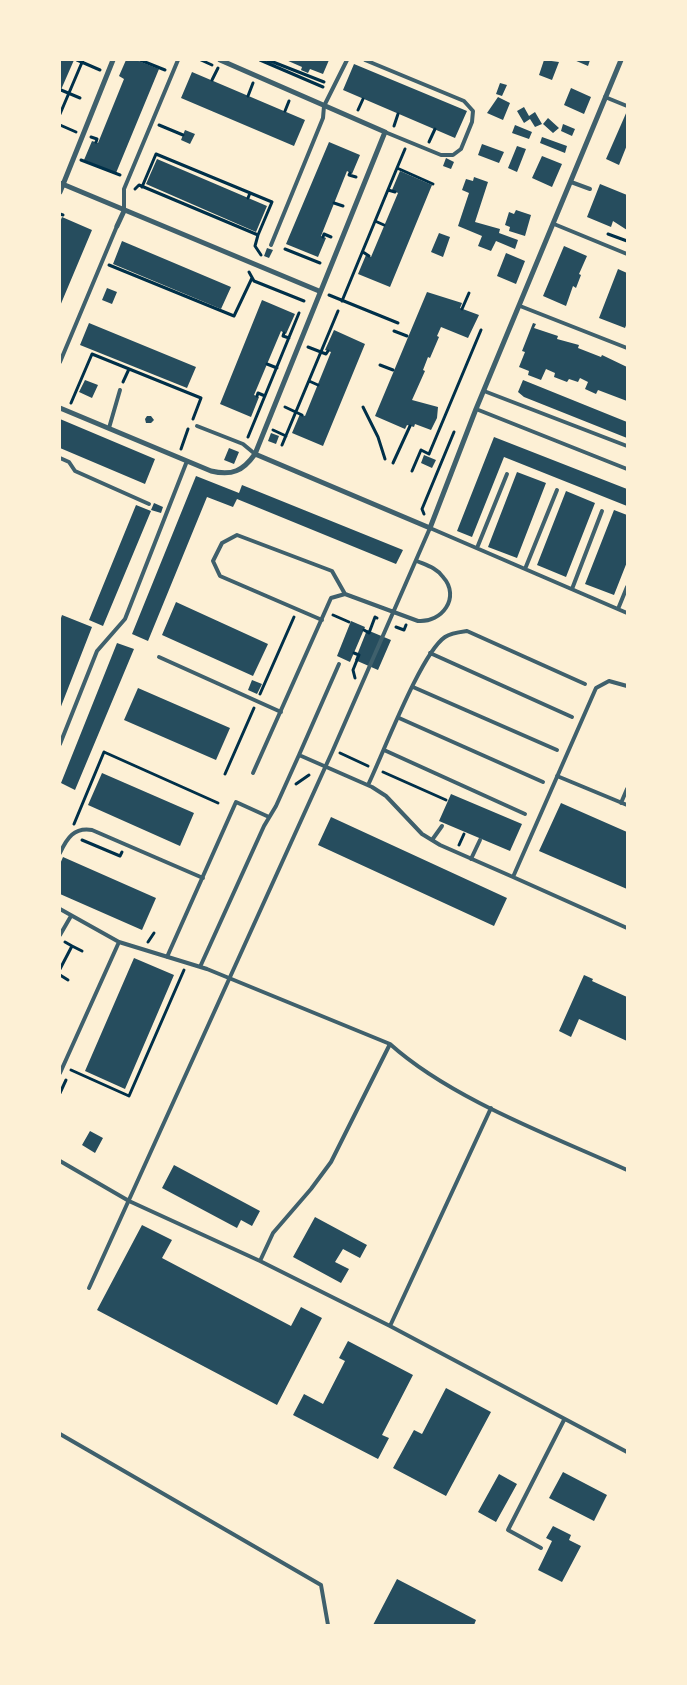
<!DOCTYPE html>
<html>
<head>
<meta charset="utf-8">
<style>
	body { margin:0 }
	#map { position:relative; width:687px; height:1685px; overflow:hidden; background:#fdf0d5; font-family:Signika,sans-serif }
	canvas { display:block }
	.frame { position:absolute; inset:0; border:61px solid #fdf0d5; pointer-events:none }
</style>
</head>
<body>
<div id="map">
<canvas width="687" height="1685"></canvas>
<div class="frame"></div>
</div>
<script>
const ctx = document.querySelector('canvas').getContext('2d');
ctx.lineJoin = 'round';
function paint(path, color) {
  ctx.fillStyle = color;
  ctx.fill(path, 'evenodd');
}
function trace(path, color, width, dash) {
  ctx.strokeStyle = color;
  ctx.lineWidth = width;
  ctx.lineCap = dash ? 'butt' : 'round';
  ctx.setLineDash(dash || []);
  ctx.stroke(path);
}
const building = new Path2D(`
	M60,60H74L60,92Z
	M126,60H136L159,69L116,173L84,160L92,141L98,143L124,79L119,76Z
	M286,60H329L323,74L310,69L308,73L301,70L302,67Z
	M544,60L559,62L552,80L539,75Z
	M574,60H590L588,66Z
	M354,64L467,111L455,138L343,90Z
	M192,72L305,120L294,146L181,98Z
	M500,83L507,85L502,96L496,94Z
	M571,88L591,97L584,114L564,105Z
	M498,97L510,103L503,120L487,113Z
	M524,107L529,116L535,112L542,124L535,127L530,119L524,123L517,111Z
	M627,111V145L619,165L606,159Z
	M548,118L559,128L553,133L543,124Z
	M563,124L575,129L572,136L561,131Z
	M515,125L532,132L529,139L512,133Z
	M185,130L195,134L190,144L181,140Z
	M542,137L567,146L565,153L540,143Z
	M329,142L360,155L352,174L347,171L321,236L326,238L318,257L286,244Z
	M482,144L504,152L499,163L478,155Z
	M517,146L526,149L517,172L508,168Z
	M542,156L562,164L552,187L532,178Z
	M446,158L454,162L451,169L443,166Z
	M157,159L267,206L256,232L146,184Z
	M400,171L432,185L390,287L358,274L366,255L371,257L398,193L392,190Z
	M474,177L488,182L475,222L500,229L499,233L518,240L515,249L496,241L491,251L478,246L482,236L458,226L469,193L462,190L466,179L473,181Z
	M600,184L627,195V230L613,221L611,227L587,217Z
	M516,210L531,215L525,236L509,231L510,227L505,225L509,212L514,214Z
	M62,217L92,230L60,306V222Z
	M439,233L450,237L443,257L431,252Z
	M122,241L231,287L221,309L113,264Z
	M564,246L587,256L579,274L581,275L576,288L573,286L566,306L543,296Z
	M267,248L273,250L269,258L264,256Z
	M506,253L525,261L516,284L497,276Z
	M618,269L627,273V323L625,328L599,318Z
	M107,288L117,292L112,304L102,300Z
	M427,292L462,303L460,308L479,315L468,338L441,327L437,336L439,337L430,358L428,357L423,370L425,371L412,400L438,407L437,418L431,430L415,424L414,427L407,425L405,429L375,416Z
	M262,300L295,314L286,334L281,331L254,395L259,397L251,417L220,404Z
	M89,323L196,367L187,388L80,345Z
	M533,323L536,324L534,328L558,336L557,339L579,345L578,348L601,357L602,355L627,367V401L598,390L596,394L585,389L588,382L580,378L578,382L569,379L567,382L554,377L555,373L546,369L541,380L528,375L529,371L519,367L525,352L522,351Z
	M334,330L365,344L323,446L292,433L300,414L305,416L331,352L325,350Z
	M85,380L98,385L92,398L79,392Z
	M523,380L627,422V438L524,397L518,392Z
	M147,416H151L154,420L151,423H146L145,419Z
	M60,419L155,459L145,484L60,448Z
	M271,433L279,436L276,444L268,441Z
	M494,437L627,489V506L504,457L472,537L457,531Z
	M229,448L239,452L234,464L224,460Z
	M424,455L436,460L432,468L421,463Z
	M517,472L546,483L517,558L488,547Z
	M196,476L239,493L242,485L403,550L396,564L237,499L233,507L207,497L148,641L132,634Z
	M566,491L595,503L566,577L537,565Z
	M154,503L163,507L161,513L151,510Z
	M136,505L151,511L103,626L89,620Z
	M614,510L627,515V562L614,595L585,584Z
	M176,602L268,644L253,676L162,635Z
	M62,615L92,627L60,709V621Z
	M351,621L365,627L350,662L337,656Z
	M367,630L391,640L378,670L355,660Z
	M117,643L134,649L75,790L61,783Z
	M252,680L262,684L257,694L248,690Z
	M138,688L230,728L216,760L124,720Z
	M102,773L194,813L180,846L88,805Z
	M451,794L522,824L510,851L439,821Z
	M561,803L627,832V889L539,851Z
	M331,817L507,898L494,926L318,845Z
	M63,857L156,898L142,930L60,894V864Z
	M134,958L174,975L125,1089L85,1071Z
	M584,975L593,979L592,981L627,997V1041L579,1019L571,1037L559,1031Z
	M90,1131L103,1138L95,1153L82,1145Z
	M174,1165L260,1211L252,1226L241,1220L237,1228L162,1188Z
	M315,1217L367,1245L360,1258L343,1249L335,1262L349,1269L341,1283L293,1257Z
	M142,1225L172,1240L162,1258L291,1326L301,1307L322,1318L277,1405L97,1310Z
	M348,1341L413,1375L382,1435L389,1438L378,1459L293,1415L304,1394L323,1404L345,1361L339,1358Z
	M446,1388L491,1412L446,1496L393,1468L414,1430L422,1434Z
	M563,1472L607,1495L594,1521L549,1498Z
	M499,1474L517,1484L496,1522L478,1512Z
	M553,1526L571,1535L569,1540L581,1546L562,1582L538,1570L552,1541L546,1538Z
	M397,1579L476,1620L474,1625H373Z`);
const path = new Path2D(`
	M77,60L100,70
	M140,60L165,70
	M201,60L212,65
	M260,60L323,87
	M268,60L324,82
	M212,80L218,68
	M61,90L80,98
	M248,96L253,83
	M358,110L363,99
	M285,111L289,101
	M60,114L83,60
	M60,125L76,132
	M159,125L183,135
	M394,126L398,114
	M91,137L97,139L96,142
	M429,142L435,129
	M405,149L397,168L433,184
	M81,160L120,175
	M350,173L349,175L356,177
	M142,187L156,154L272,202L258,235
	M135,189L139,185L258,235L255,246L261,255
	M388,190L395,192
	M248,198L250,193
	M334,203L343,206
	M60,214L63,215
	M375,221L384,225
	M608,234L627,241
	M323,237L324,234L331,237
	M285,249L320,263
	M363,252L369,256
	M109,265L234,316L252,278
	M249,272L254,281L304,301
	M329,295L398,323
	M342,301L397,168
	M462,309L469,293
	M394,331L407,336
	M284,333L283,336L289,338
	M308,347L326,354L328,351
	M267,364L277,368
	M380,365L393,370
	M309,381L318,385
	M123,382L129,369
	M257,396L258,393L265,396
	M71,403L92,354L201,398L193,419
	M285,407L302,415
	M363,407L378,437L385,459
	M273,430L286,436
	M248,437L299,313
	M282,445L338,311
	M181,449L188,429
	M393,463L410,426
	M412,471L421,450L429,454L481,330
	M424,514L422,509L454,432
	M333,615L349,622
	M396,627L404,630L406,625
	M364,630L369,633L375,617L377,618
	M354,653L359,655L353,670L355,678
	M260,694L294,617
	M340,753L368,766
	M383,772L446,800
	M225,774L254,708
	M296,784L309,775
	M74,824L104,752L218,803
	M82,840L120,856L122,852
	M459,845L464,834
	M148,942L154,933
	M72,946L82,951
	M60,969L72,946L65,942
	M60,975L68,980
	M71,1070L129,1096L184,970
	M60,1093L66,1080`);
const service = new Path2D(`
	M365,60L464,101L473,111L472,122L461,149L453,155H441L385,132
	M605,97L627,106
	M571,182L590,189
	M124,211V189L178,60
	M554,224L627,254
	M271,245L323,118L324,106L347,60
	M520,306L627,348
	M60,362L117,226
	M484,391L627,446
	M476,409L627,469
	M197,426L243,444L255,454
	M109,428L120,390
	M60,458L69,462L75,471L149,504
	M477,548L507,474
	M525,569L557,490
	M572,589L602,511
	M618,609L627,587
	M322,620L220,576L213,561L222,543L237,535L332,571L345,594
	M430,653L572,717
	M159,657L281,712
	M339,664L299,755L372,787L386,796L422,834L440,845L513,877L596,688L609,681L627,686
	M413,687L557,750
	M399,718L543,782
	M60,744L97,651L125,619L187,461
	M384,750L525,814
	M253,773L331,598L345,594L418,621C442,623 461,597 443,577C437,568 426,565 417,561
	M557,776L627,805
	M368,785C383,754 421,653 445,637C451,633 460,632 467,631L585,684
	M621,803L627,789
	M432,840L442,826
	M60,853C67,838 74,827 92,830L203,878
	M471,859L480,840
	M513,877L627,928
	M60,909L119,942L207,969L390,1044C451,1099 552,1136 627,1170
	M60,935L71,916
	M167,957L236,802L269,817
	M200,967L264,826L276,806L299,755
	M60,1073L119,942
	M60,1161L129,1201L260,1261L390,1326L627,1452
	M260,1261L273,1233L311,1189L331,1162L390,1044
	M89,1288L333,750L430,528L627,613
	M390,1326L491,1108
	M60,1434L321,1585L328,1625
	M541,1548L508,1530L564,1420`);
const minor = new Path2D(`
	M220,60L385,132L255,454
	M60,183L319,291
	M60,192L113,60
	M117,226L124,211
	M60,408L211,471C232,476 243,471 255,454L430,528L476,409L621,60`);
paint(building, '#264d5e');
trace(path, '#003049', 3);
trace(service, '#3f606c', 4);
trace(minor, '#3f606c', 5);
</script>
</body>
</html>
